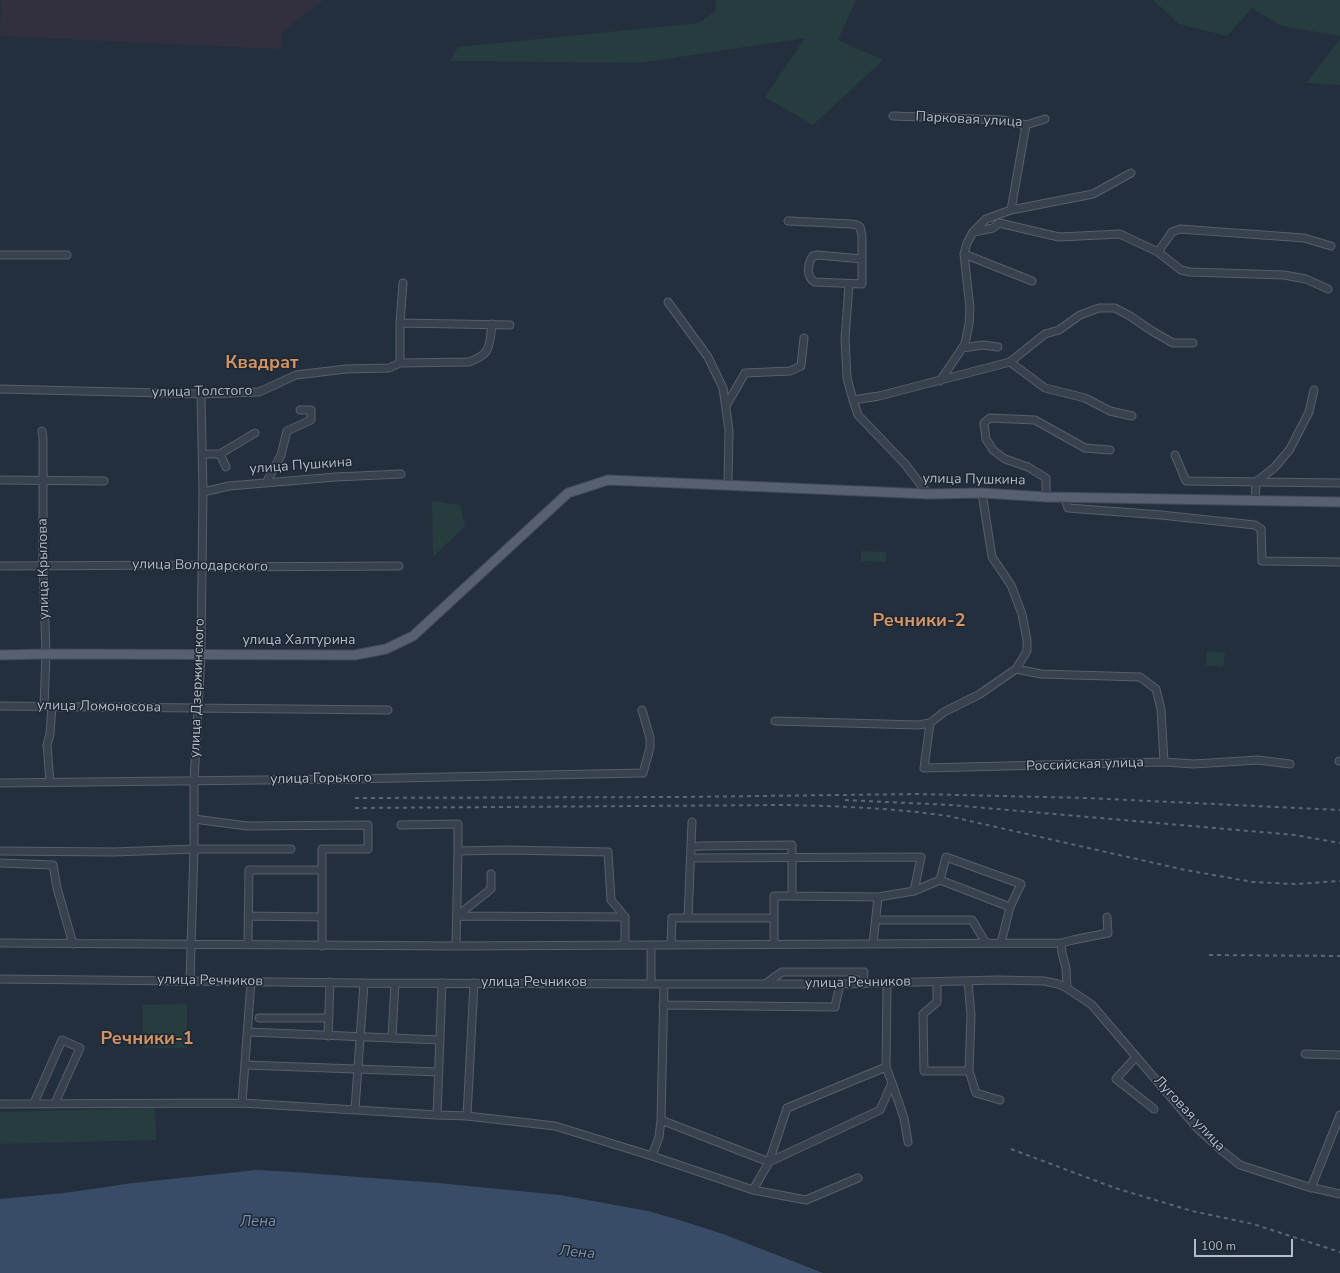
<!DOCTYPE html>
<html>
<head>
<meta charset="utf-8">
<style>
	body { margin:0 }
	#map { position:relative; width:1340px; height:1273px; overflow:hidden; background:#242f3e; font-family:"Nunito Sans",sans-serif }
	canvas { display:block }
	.scale { position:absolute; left:1194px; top:1239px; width:99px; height:18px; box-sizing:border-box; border:2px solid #b4bcc9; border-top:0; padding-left:5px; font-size:12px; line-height:14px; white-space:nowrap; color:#b4bcc9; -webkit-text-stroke:3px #1d2633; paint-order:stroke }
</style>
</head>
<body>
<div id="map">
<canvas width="1340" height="1273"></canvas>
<div class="scale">100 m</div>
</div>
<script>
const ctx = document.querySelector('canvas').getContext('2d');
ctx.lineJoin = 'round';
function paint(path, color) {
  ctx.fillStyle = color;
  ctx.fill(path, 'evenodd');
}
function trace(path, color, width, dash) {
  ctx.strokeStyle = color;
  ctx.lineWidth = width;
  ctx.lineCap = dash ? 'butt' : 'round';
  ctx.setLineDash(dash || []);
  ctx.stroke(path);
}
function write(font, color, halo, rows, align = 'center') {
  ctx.font = font + ' "Nunito Sans",sans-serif';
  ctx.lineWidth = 3;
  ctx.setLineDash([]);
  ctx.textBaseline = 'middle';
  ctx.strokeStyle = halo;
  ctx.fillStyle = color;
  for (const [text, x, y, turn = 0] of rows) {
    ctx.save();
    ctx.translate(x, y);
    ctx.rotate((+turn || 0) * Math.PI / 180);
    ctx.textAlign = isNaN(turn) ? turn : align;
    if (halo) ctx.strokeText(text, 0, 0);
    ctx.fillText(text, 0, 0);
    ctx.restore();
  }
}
const medical = new Path2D(`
	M1,0H323L282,32L280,49L0,36Z`);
const green = new Path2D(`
	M715,0H856L838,40L883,60L813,125L765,97L805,38L640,63L450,61L458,47L699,23L716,11Z
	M1153,0H1340V36L1282,26L1252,8L1227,36L1179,24Z
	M1340,39V85L1306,83Z
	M432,501L460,505L465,526L433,557Z
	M861,551L886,552V562L861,561Z
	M1207,651L1225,653L1223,667L1205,665Z
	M187,1004V1048H143V1005Z
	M155,1108L156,1140L0,1144V1112Z`);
const water = new Path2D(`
	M257,1170L293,1172L438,1183L560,1195L648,1211L676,1219L723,1234L823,1273H0V1199L64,1193L133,1183Z`);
const minor = new Path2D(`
	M893,116L1003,120L1026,125L1045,119
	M1011,210L1026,125
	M788,221L851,224L857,225L860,227L862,236V284L815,282C806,277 807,264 813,256L818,255L862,259
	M974,232L993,228L999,223L1059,237L1120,234L1158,252
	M964,254L1032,281
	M0,255H67
	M849,284L845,339L847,378L853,400L858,415L905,464L928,494
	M1328,289L1306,279L1284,275L1190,272L1181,270L1158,252L1172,232L1180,229L1304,238L1331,246
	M668,302L708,357L723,388L729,430L728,485
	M400,323L510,325
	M962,348L983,345L998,347
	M1010,362L1045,388L1085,398L1110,411L1132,416
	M400,363V323L403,283
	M940,381L965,344L969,324L970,308L964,254L967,243L973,232L986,219L1011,210L1093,194L1131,173
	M0,389L201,394L259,392L296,375L346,369L389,368L400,363L469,362C492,354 489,346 492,324
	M853,400L879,396L1010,362L1045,334L1059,330L1080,315L1099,308H1115L1130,316L1152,331L1173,343H1193
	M726,406L745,373L790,371L801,366L804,338
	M42,431L43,439V565L46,654L44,706
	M203,454H220L255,433
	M220,454L226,467
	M1175,455L1186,481L1340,483
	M0,480L104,481
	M266,483L281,455L287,431L311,420V410H300
	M203,492L229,486L336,477L401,474
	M1046,497V478L1028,467L1005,459L993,450L986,439L984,423L990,418L1035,420L1085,448L1110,450
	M1064,497L1068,508L1161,515L1255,525L1261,529L1262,561L1340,562
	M1255,501L1256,482L1275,467L1290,449L1309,412L1314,390
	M0,566L199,565L202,567L399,566
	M1016,669L1041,674L1140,677L1156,689L1161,709L1164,762
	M0,706L388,710
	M775,721L918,725L930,723L944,712L980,694L1016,669L1027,651V640L1022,614L1011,585L992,557L982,493
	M930,723L924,768L1164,762L1194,764L1258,760L1290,764
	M1339,761H1340
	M50,782L47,745L50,734L52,707
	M0,783L349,779L643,773L650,748V738L642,710
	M194,819L247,826L368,825V849H322V870
	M401,825L458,824V851
	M691,847L700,846L792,845V896H774V944
	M0,851L114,852L194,849H291
	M691,858L921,857L914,891L878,897L873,944
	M0,863L53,865L57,888L73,944
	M940,880L946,857L1021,884L1010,907
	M914,891L940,880L1010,907L1001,943
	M792,896L878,897
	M248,916L322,917
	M457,916L625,917
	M457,916L491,889V874
	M688,918H774
	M876,920H972L986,943
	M0,943L456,946L1061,943L1073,940L1108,933L1107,917
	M1061,943L1062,953L1066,968L1067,988
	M248,945L249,870H322V946
	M671,945L672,918H688L692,822
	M456,946L458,851L506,850L608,852L611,900L625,917V945
	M0,979L364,983L664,984H840L998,980L1044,981L1058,984L1067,988L1092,1005L1198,1129L1221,1150L1240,1165L1305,1186L1340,1194
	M190,981L194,849V781L201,655L203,492L201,394
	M937,982V1002L923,1014L924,1071H969L971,1015L968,981
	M474,983L467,1116L555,1126L652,1156L753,1190L806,1200L858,1178
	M651,984V945
	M765,984L782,972H864L863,984
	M663,1005L835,1007L840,984
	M259,1018H329
	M248,1032L440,1040
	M328,1036L330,982
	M392,1038L395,983
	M1305,1054L1340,1055
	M1136,1057L1116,1079L1154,1109
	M245,1065L439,1072
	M969,1071L976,1093L1000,1100
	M892,1083L904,1118L908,1142
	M34,1103L62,1040L80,1048L55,1103
	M242,1103L251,982
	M0,1104L242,1103L437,1115L467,1116
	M355,1109L364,983
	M437,1115L442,983
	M661,1120L769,1162L787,1108L886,1067
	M652,1156L659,1137L661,1120L664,984
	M1311,1188L1340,1115
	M753,1190L769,1162L880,1110L892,1083L886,1067L887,983`);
const major = new Path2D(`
	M0,655L46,654L355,655L386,649L413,636L568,493L608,480L928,494L982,493L1046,497L1340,502`);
const rail = new Path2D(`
	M355,798L680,797L917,794L1087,798L1340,810
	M845,800L951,805L1295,835L1340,843
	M355,808L784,805C839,806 893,808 948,816L1185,870L1253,882L1295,884L1340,881
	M1209,955L1340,956
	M1011,1149L1115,1188L1192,1211L1253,1224L1340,1252`);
const streetNames = [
	["Парковая улица",969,120,3],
	["улица Толстого",202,392,-1],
	["улица Пушкина",301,466,-4],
	["улица Пушкина",974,480,1],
	["улица Володарского",200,566,1],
	["улица Крылова",44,569,-91],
	["улица Халтурина",299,641],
	["улица Дзержинского",198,688,-88],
	["улица Ломоносова",99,707,1],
	["Российская улица",1085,765,-2],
	["улица Горького",321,779,-1],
	["улица Речников",210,981,1],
	["улица Речников",534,983],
	["улица Речников",858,983,-1],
	["Луговая улица",1189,1114,47]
];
const waterNames = [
	["Лена",258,1222],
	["Лена",577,1253,5]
];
const districtNames = [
	["Квадрат",262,364],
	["Речники-2",919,622],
	["Речники-1",147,1040]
];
paint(medical, '#32303f');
paint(green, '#263c3f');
paint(water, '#394c67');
trace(minor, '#565f6c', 9);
trace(major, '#414a57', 11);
trace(minor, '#38414e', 7);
trace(major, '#56606e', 9);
trace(rail, '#5a6575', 2, [4, 4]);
write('14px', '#b4bcc9', '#1d2633', streetNames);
write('italic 15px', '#7c92b1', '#1d2633', waterNames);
write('bold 18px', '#d59563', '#1d2633', districtNames);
</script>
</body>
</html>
